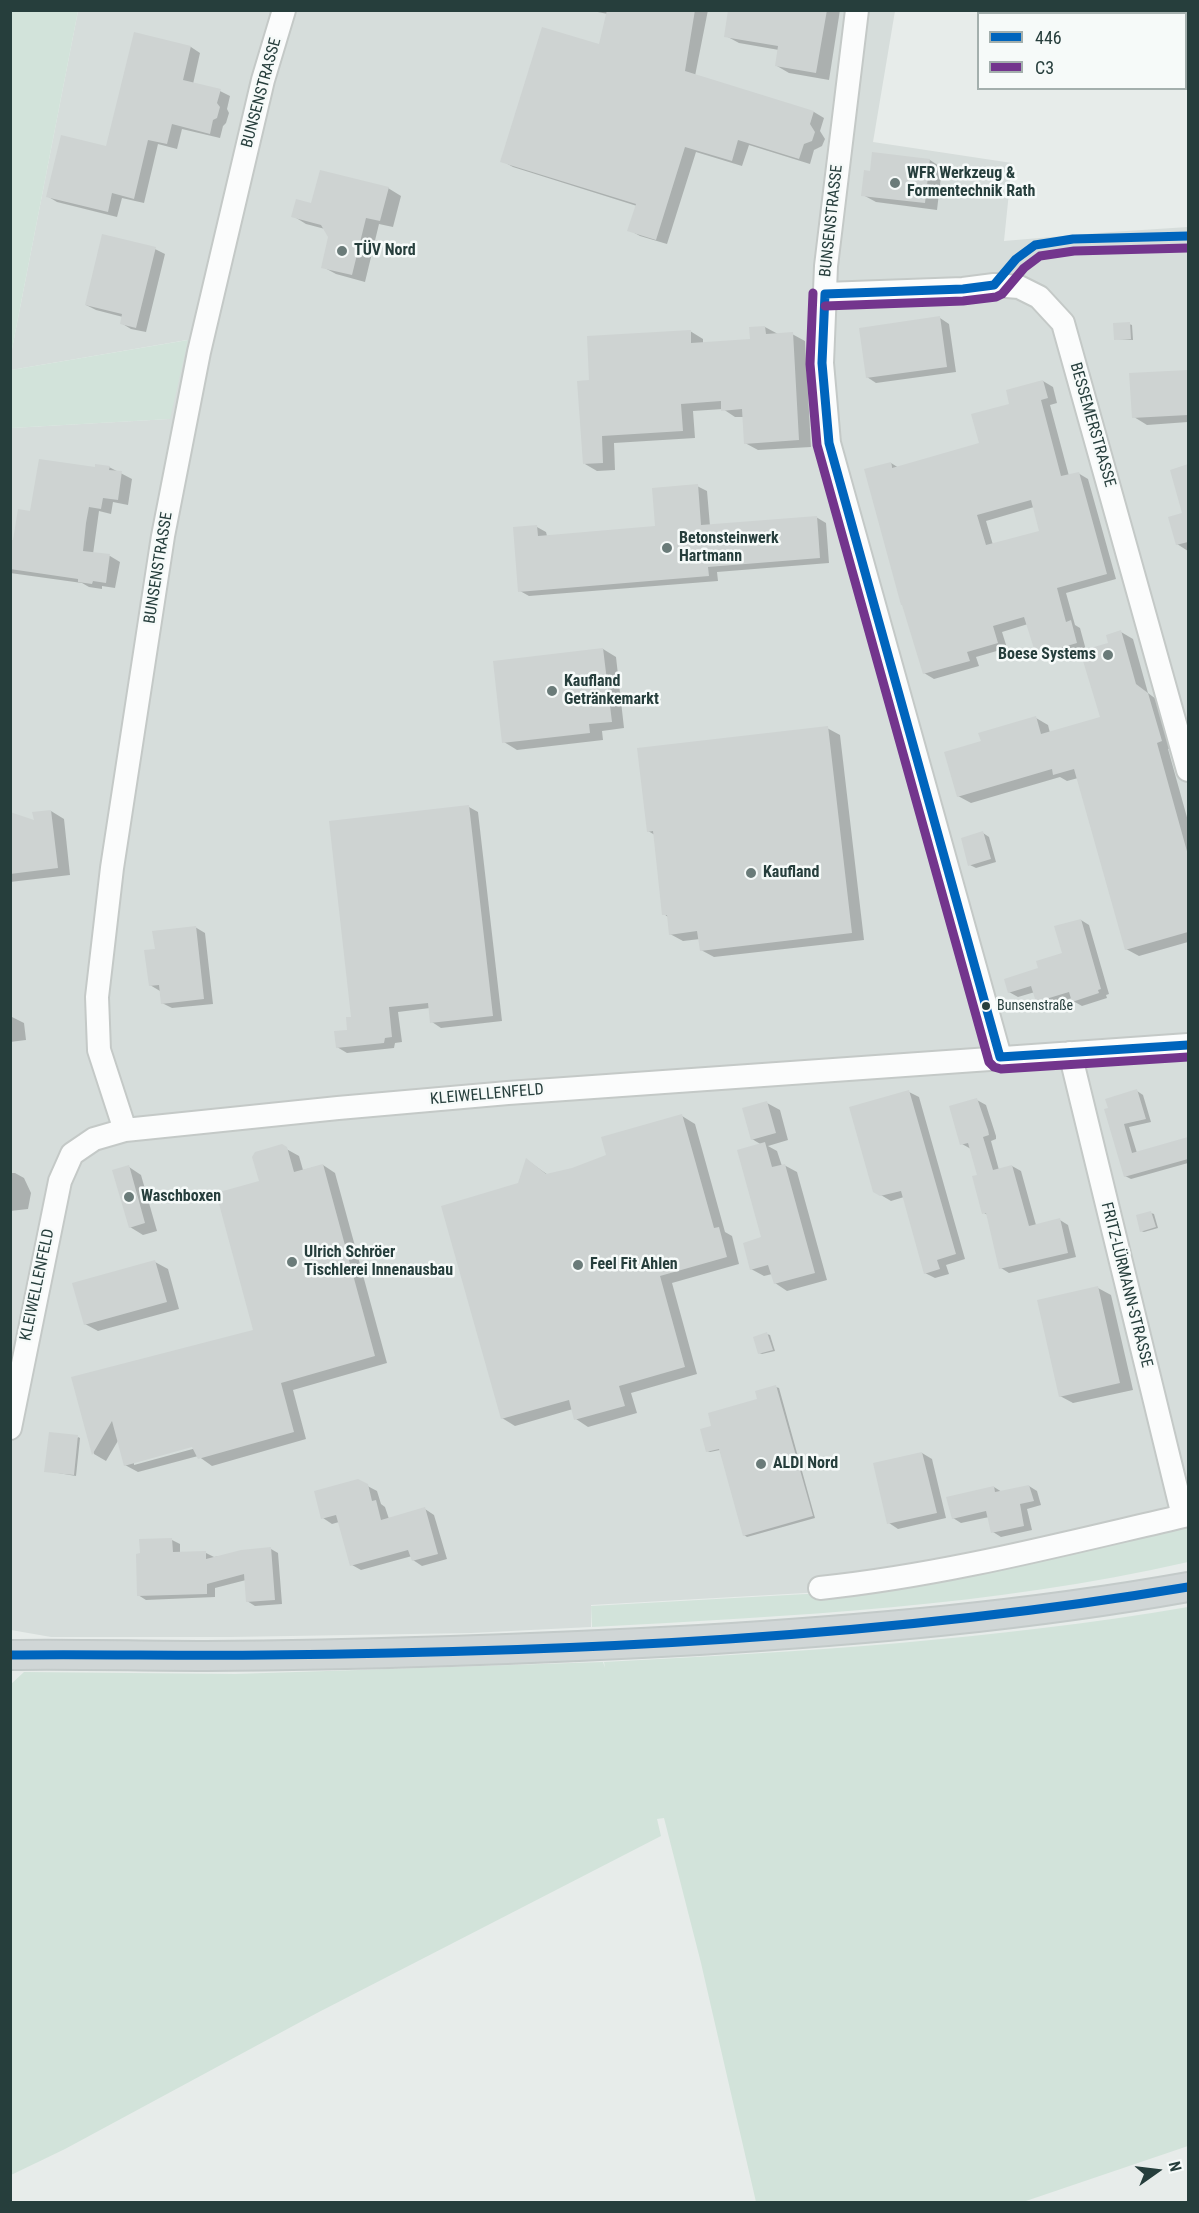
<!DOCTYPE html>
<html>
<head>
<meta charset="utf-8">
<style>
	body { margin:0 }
	#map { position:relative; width:1199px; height:2213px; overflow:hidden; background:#e7ecea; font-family:"Roboto Condensed",sans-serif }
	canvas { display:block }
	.frame { position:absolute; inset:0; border:12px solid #263e3c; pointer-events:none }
	.legend { position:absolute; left:977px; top:12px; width:210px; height:78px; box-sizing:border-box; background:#f6faf9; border:2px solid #a3afad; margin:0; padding:8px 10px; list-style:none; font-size:18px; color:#263e3c }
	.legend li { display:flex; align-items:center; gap:12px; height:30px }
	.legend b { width:30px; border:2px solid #a3afad }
	.north { position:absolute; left:1127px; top:2141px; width:60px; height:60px; -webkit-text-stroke:4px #f6faf9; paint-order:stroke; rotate:76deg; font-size:16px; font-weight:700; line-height:24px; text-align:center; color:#263e3c }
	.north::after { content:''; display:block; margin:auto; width:21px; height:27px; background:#263e3c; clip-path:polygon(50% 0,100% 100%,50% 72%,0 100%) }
</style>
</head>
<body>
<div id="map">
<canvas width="1199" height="2213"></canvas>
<div class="frame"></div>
<ul class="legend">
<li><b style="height:8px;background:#0065bd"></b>446</li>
<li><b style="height:8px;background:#73358d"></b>C3</li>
</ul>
<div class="north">N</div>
</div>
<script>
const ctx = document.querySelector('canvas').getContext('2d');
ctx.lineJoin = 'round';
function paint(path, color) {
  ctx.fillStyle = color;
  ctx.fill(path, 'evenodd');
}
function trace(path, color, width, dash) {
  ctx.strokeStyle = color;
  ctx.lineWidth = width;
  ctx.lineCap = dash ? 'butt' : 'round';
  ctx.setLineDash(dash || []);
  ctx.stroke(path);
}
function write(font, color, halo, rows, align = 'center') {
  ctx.font = font + ' "Roboto Condensed",sans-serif';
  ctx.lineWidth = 5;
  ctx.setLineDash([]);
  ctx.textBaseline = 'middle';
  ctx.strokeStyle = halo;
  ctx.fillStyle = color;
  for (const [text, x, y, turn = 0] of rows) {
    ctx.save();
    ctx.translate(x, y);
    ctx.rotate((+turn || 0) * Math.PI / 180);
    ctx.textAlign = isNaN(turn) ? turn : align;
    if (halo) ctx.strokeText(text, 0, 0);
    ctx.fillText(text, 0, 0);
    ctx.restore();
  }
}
const built = new Path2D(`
	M78,11H895L873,142L1012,163L1004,241L1111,232L1188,227V1523L859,1590L591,1605V1627L471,1633L230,1637H51L11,1630V428L169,419L187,340L11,370V354Z`);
const green = new Path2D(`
	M11,10L78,11L11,354L10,11Z
	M188,340L170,419L11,428V370Z
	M1188,1524V1562C992,1607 792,1616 592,1627L591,1606L860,1591Z
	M1188,1607V2146L1023,2202H756L701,1963L664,1818L657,1819L661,1836L317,2013L65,2149L11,2175L10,1685L24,1672L235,1674L603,1662L605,1668L604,1662C800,1652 995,1640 1188,1607Z`);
const shadow = new Path2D(`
	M587,10H708L695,76L814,112L824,118L820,131L825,139L822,146L814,150L810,164L749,145L742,166L696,152L667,244L640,236L629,230L637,206L513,167L502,161L600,46L608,14Z
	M730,10H840L829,80L789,73L777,66L779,50L739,43L726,36Z
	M135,34L191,47L200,53L193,84L220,91L230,96L227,109L229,113L226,123L223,126L220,138L182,129L177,149L158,144L144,203L122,198L117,217L57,202L47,196L107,148Z
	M930,160L942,168L937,210L876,202L863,195L871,172Z
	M388,188L401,196L393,227L379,224L365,282L336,274L323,267L330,237L325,229L306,224L293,216L312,205Z
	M155,249L165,254L146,332L131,329L121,323L123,317L96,310L86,305Z
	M940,318L949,324L956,372L876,383L867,377Z
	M1129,324L1132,325L1133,340L1116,339Z
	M765,327L778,334H792L805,341L811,447L758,450L745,443L744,417H735L723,409L693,411L695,438L614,443L615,470L597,471L585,464L591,381L690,331L703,339V343L751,341Z
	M1188,372V422L1147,425L1134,417L1131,375Z
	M1043,381L1053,387L1057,403L1050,405L1069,476L1078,473L1088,479L1116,579L1066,593L1075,625L1080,628L1086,650L1110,644L1121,632L1133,639L1148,693L1160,702L1174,748L1168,749L1188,821V942L1139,956L1126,949L1078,778L1067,781L1060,777L971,803L958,796L1036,718L1048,725L1050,733L1102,718L1081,650L1047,659L1037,654L1028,624L1002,632L1007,648L976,657L979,666L934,679L924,673L891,463L899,468L981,444L1011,405ZM1034,507L1040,532L993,545L986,521Z
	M1188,466V551L1177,544L1184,514L1172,471Z
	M109,467L132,479L128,505L113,502L111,514L99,511L93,554L110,556L120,562L115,588L102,586V589L89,587L82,583L10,573V541L15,542L32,513L96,469Z
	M697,486L707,491L710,526L816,517L826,523L829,563L717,572L718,581L529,596L520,591L537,527L546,532L547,536L657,527Z
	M603,649L616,657L624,728L602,731L603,740L517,750L504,742Z
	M827,728L840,735L864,940L714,957L701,950L700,939L683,941L670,934L668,917L664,914L655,835L648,831Z
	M469,807L478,812L502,1021L441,1028L432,1022L430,1008L398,1012L402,1042L395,1043L394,1048L347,1053L337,1047L349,1031L353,1018Z
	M51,811L64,819L70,875L10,882V816L36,822Z
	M983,833L989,837L996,862L976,868L970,865Z
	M1081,920L1089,925L1109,994L1106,995L1107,998L1082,1006L1073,1001L1072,998L1046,1006L1037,1001L1035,992L1018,997L1009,992L1064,954Z
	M195,927L205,933L213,1004L172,1008L162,1003L160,991L150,985L156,951Z
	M10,1016L24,1023L26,1040L10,1042Z
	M1137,1091L1143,1095L1151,1122L1129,1127L1137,1153L1186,1139L1188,1140V1163L1131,1179L1125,1176L1106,1110Z
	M909,1092L919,1097L965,1259L946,1265L949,1274L935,1278L925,1273L904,1197L891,1201L874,1191Z
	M977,1100L986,1105L996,1136V1139L991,1141L999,1170L1012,1166L1021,1171L1036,1225L1060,1220L1068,1225L1076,1257L1009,1273L1001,1268L988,1215L984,1213L978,1176L971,1149L962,1144Z
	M767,1103L780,1110L788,1140L768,1146L777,1151L782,1166L784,1165L797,1172L827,1280L787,1291L775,1283L772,1274L764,1276L751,1269L762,1238V1145L752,1139Z
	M682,1116L695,1124L725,1232L732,1236L739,1264L672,1283L697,1374L631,1393L637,1413L588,1427L576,1419L573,1409L515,1426L502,1418L519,1184L527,1160L548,1175L573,1169L608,1156Z
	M281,1146L299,1156L303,1170L323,1165L335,1173L387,1363L293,1390L306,1439L212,1466L198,1456L138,1472L125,1465L119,1439L106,1461L94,1454L73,1378L255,1331L260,1183ZM199,1444L200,1447L134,1465V1462Z
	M129,1167L141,1175L157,1231L143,1235L130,1227Z
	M10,1173H15L24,1178L31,1193L28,1209L10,1211Z
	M1151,1213L1154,1214L1158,1228L1144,1232L1141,1231Z
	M155,1262L168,1269L179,1309L98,1331L85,1324Z
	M1098,1288L1111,1295L1133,1390L1073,1403L1060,1396Z
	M767,1334L770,1335L775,1351L762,1354L759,1353Z
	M776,1387L779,1388L815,1518L747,1537L744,1535L720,1450L710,1452L707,1451L759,1400Z
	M78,1437L80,1438L76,1476L46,1471Z
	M922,1453L932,1459L946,1518L898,1529L889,1523Z
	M358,1481L377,1491L381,1504L385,1507L389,1519L425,1509L434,1515L447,1559L422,1566L413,1560L412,1556L361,1570L352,1565L339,1522L332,1524L323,1518Z
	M1029,1486L1037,1491L1041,1505L1027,1509L1032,1530L1001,1537L993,1532L989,1517L961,1523L953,1518L994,1487L1002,1492Z
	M172,1540L180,1544V1554L206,1553L214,1557L271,1549L278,1553L282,1604L255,1606L247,1601L246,1580L215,1588V1597L146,1600L138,1595Z`);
const building = new Path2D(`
	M607,10H695L685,71L814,111L810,124L815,132L812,141L804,144L799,159L738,140L732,161L685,147L656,240L627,231L636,204L500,162L542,27L599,44Z
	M728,10H827L816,73L775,66L778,46L724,37Z
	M134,32L191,46L183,80L221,89L217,103L220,107L217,118L213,120L210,134L172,124L167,144L148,140L134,199L112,193L108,212L46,197L61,135L106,146Z
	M872,152L930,159L925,203L861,196L864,170L870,171Z
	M320,170L389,187L380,221L366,218L352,275L321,268L328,237L321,225L291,217L296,199L311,203Z
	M102,234L156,247L136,328L120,324L122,314L85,305Z
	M940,316L947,367L866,378L859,328Z
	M1130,322L1131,339L1114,340L1113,323Z
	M765,326L766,334L793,332L799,440L744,444L742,409L721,411V401L681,404L683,431L602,436L603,463L583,464L577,381L589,380L587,336L691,330V343L750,339L749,327Z
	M1188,370V415L1132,418L1129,373Z
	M1043,380L1048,398L1041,400L1061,476L1079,472L1107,574L1057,588L1066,622L1071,620L1077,643L1036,655L1024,617L993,626L998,643L967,652L970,661L923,674L902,605H901L864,469L891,462L892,468L979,443L971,414L1009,404L1006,390ZM1031,500L1039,531L986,545L977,515Z
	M39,459L95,467V464L110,466L109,470L122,471L118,500L103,498L101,509L89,507L91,496L86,523L83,551L110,554L106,583L93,581L92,584L78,582V579L10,569V540H13L18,509L30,511Z
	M1188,464V542L1176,545L1168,517L1182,513L1170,470Z
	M698,484L701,525L817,516L820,558L708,567L709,576L518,592L513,527L537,525L538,536L655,526L652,488Z
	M1121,630L1136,684L1148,693L1162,741L1157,743L1188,855V932L1125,950L1074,769L1053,775L1052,769L957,797L944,752L981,741L978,733L1036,716L1041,734L1100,717L1080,651L1108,643L1106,635Z
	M603,648L612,722L589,724L590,733L502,743L493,661Z
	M828,726L852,933L700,951L697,931L669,935L667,915H662L653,831L647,832L637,748Z
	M469,805L493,1016L430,1023L428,1003L389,1007L392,1037L385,1038L384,1043L336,1048L334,1031L347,1030L346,1017H351L329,821Z
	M51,810L58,868L10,874V812L34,820L32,812Z
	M983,831L991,859L968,866L961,838Z
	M1081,919L1101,989L1098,990L1099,993L1072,1002L1069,992L1036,1002L1031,986L1008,993L1004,979L1038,968L1036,961L1062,953L1054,926Z
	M196,926L204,999L161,1004L159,985L149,986L144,950L155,949L152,931Z
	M1137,1089L1146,1119L1124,1124L1132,1153L1188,1137V1159L1124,1177L1104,1109L1108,1108L1105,1099Z
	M909,1090L956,1254L937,1260L940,1269L924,1274L901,1191L880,1196L873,1192L849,1107Z
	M977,1098L988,1130L989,1135L983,1137L993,1170L1012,1165L1029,1226L1060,1218L1068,1253L999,1269L986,1213L982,1214L972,1176L977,1175L968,1143L960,1145L949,1106Z
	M767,1101L776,1133L751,1140L742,1108Z
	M682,1114L714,1228L719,1227L727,1257L660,1276L685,1367L619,1386L625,1406L574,1420L569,1400L501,1419L441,1206L518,1183L526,1158L546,1174L572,1168L606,1155L601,1137Z
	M765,1142L772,1167L785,1164L815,1273L774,1284L768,1265L750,1270L743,1243L761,1237L737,1150Z
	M282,1144L287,1147L294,1172L323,1164L375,1356L281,1383L294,1432L198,1459L192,1447L124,1466L112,1421L92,1455L71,1377L253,1330L216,1193L259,1181L252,1157L255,1152Z
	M129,1165L145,1223L129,1228L112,1170Z
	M1151,1211L1156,1227L1140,1232L1136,1215Z
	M155,1260L167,1302L84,1325L72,1283Z
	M1098,1286L1120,1383L1059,1397L1037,1300Z
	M767,1332L773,1350L758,1354L753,1337Z
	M776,1385L813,1516L743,1536L719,1449L706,1452L700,1429L711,1426L708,1413L757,1399L755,1391Z
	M49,1432L78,1435L74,1475L44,1472Z
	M922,1452L937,1513L887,1524L873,1463Z
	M358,1479L368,1484L372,1501L376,1500L381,1520L425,1507L438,1554L412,1561L408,1550L350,1566L336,1515L321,1519L314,1491Z
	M1029,1485L1034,1501L1020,1504L1024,1526L991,1533L986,1511L952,1519L946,1497L994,1486L995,1492Z
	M172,1538L173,1552L206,1551V1559L241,1550L271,1547L275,1600L246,1602L244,1574L207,1584V1594L137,1596L136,1554L140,1553L139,1539Z`);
const minor = new Path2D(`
	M857,10L826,266L822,363L829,443L1000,1057
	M825,294L963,289L994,285L1019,287L1039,297L1063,323L1188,770
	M1070,1053L1183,1516
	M125,1130L99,1050L97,997L112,868L163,536L199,352L263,80L284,10
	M10,1428L60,1181L72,1154L94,1139L125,1130L338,1108L508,1093L1188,1045
	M820,1588C945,1575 1066,1543 1188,1515`);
const major = new Path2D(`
	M10,1655C76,1654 141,1656 206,1656C371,1655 535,1649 699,1640C863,1630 1026,1616 1188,1587`);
const bus1 = new Path2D(`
	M1188,236L1073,239L1035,245L1016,259L994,285L963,289L825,294L822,363L829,443L1000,1057L1188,1045
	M10,1655C96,1654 181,1656 266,1655C574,1652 884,1638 1188,1587`);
const bus2 = new Path2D(`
	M813,293L810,364L817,445L989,1062L994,1067L1001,1069L1188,1057
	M825,306L963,301L996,297L1002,294L1024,268L1040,256L1074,251L1188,248`);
const markers = [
	[895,183,6,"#6a7b79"],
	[342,251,6,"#6a7b79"],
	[667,548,6,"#6a7b79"],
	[1108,655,6,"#6a7b79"],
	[552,691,6,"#6a7b79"],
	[751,873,6,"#6a7b79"],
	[986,1006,5,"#263e3c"],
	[129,1197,6,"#6a7b79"],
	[292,1262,6,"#6a7b79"],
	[578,1265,6,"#6a7b79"],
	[761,1464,6,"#6a7b79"]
];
const busNames = [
	["Bunsenstraße",997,1006]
];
const streetNames = [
	["BUNSENSTRASSE",262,93,-75],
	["BUNSENSTRASSE",832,221,-84],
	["BESSEMERSTRASSE",1092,425,74],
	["BUNSENSTRASSE",159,568,-81],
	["KLEIWELLENFELD",487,1095,-5],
	["KLEIWELLENFELD",38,1285,-78],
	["FRITZ-LÜRMANN-STRASSE",1126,1285,76]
];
const poiNames = [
	["WFR Werkzeug &",907,174],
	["Formentechnik Rath",907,192],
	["TÜV Nord",354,251],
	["Betonsteinwerk",679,539],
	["Hartmann",679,557],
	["Boese Systems",1096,655,"right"],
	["Kaufland",564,682],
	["Getränkemarkt",564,700],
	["Kaufland",763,873],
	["Waschboxen",141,1197],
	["Ulrich Schröer",304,1253],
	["Tischlerei Innenausbau",304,1271],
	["Feel Fit Ahlen",590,1265],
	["ALDI Nord",773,1464]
];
paint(built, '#d6dddb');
paint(green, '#d2e3da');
paint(shadow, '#0003');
paint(building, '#ced3d2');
trace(minor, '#c4c9c7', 26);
trace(major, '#c3cac9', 32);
trace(minor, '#fbfcfc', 22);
trace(major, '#d0d6d6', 28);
trace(bus1, '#0065bd', 9);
trace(bus2, '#73358d', 9);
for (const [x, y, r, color] of markers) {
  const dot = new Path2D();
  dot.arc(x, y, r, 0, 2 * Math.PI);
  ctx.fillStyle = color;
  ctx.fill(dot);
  trace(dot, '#f6faf9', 2);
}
write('14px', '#263e3c', '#f6faf9', busNames, 'left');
write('16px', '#263e3c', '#f6faf9', streetNames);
write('bold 16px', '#263e3c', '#f6faf9', poiNames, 'left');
</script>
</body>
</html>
